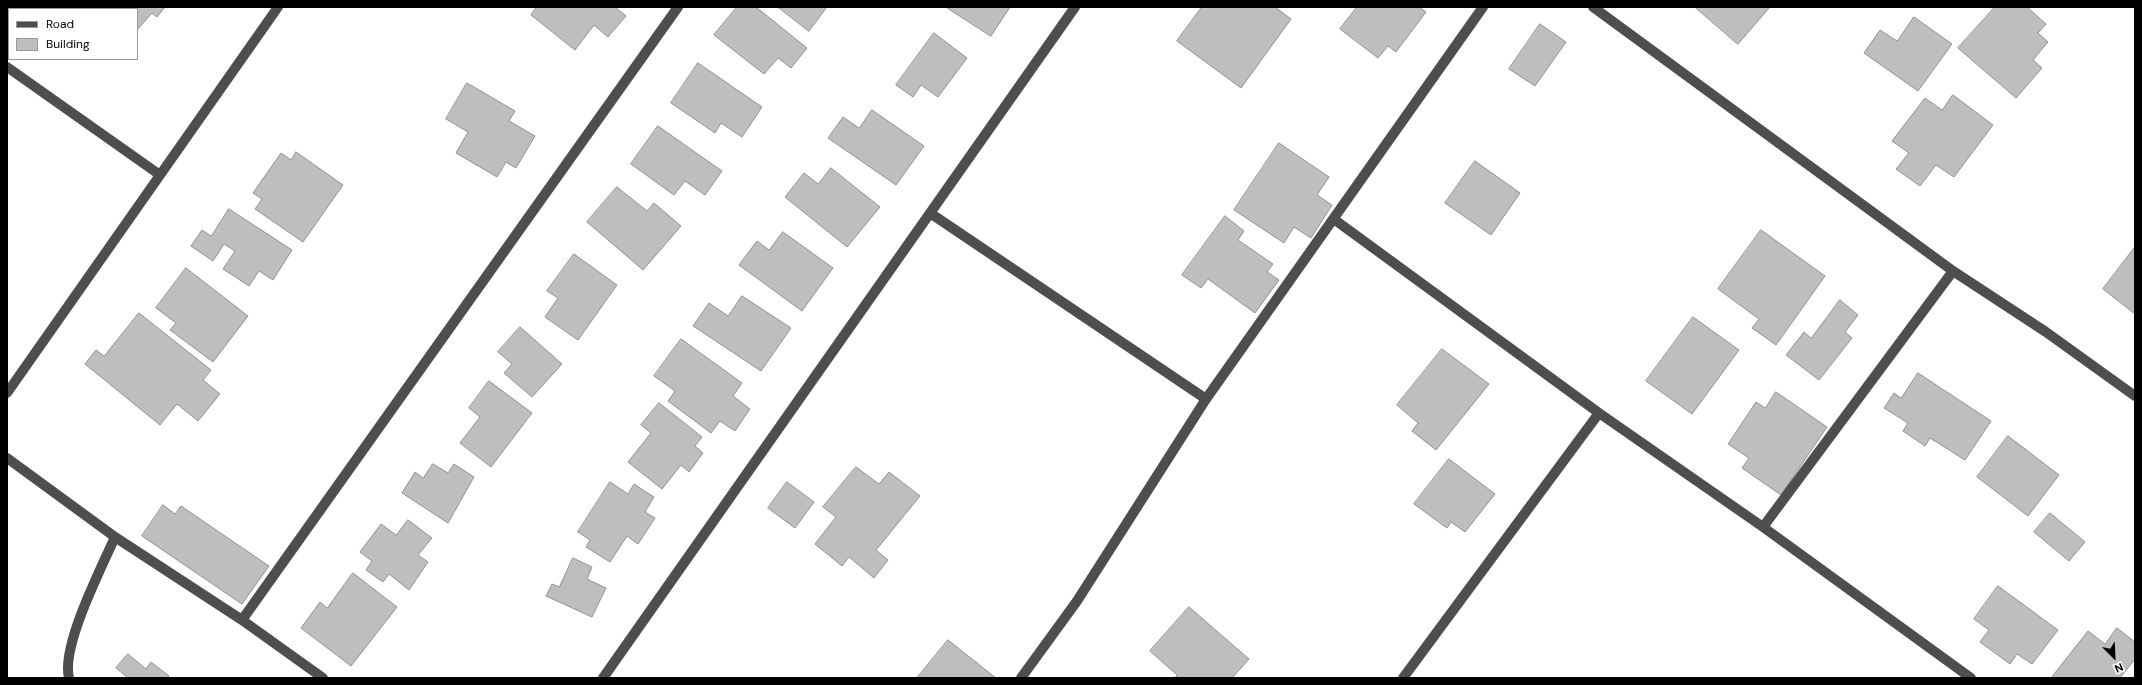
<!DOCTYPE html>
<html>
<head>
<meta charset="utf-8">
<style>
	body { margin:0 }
	#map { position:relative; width:2142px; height:685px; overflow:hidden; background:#fff; font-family:"DM Sans",sans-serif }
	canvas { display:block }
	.frame { position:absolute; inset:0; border:8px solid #000; pointer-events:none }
	.legend { position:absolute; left:8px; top:8px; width:130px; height:52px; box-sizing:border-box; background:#fff; border:1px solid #999; margin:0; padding:5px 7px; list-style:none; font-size:12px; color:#000 }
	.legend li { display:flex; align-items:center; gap:8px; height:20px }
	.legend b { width:20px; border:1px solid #999 }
	.north { position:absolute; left:2094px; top:637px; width:40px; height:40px; -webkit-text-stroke:3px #fff; paint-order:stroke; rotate:156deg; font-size:11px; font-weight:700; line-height:16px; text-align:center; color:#000 }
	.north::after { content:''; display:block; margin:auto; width:14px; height:18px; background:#000; clip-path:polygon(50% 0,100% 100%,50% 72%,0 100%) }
</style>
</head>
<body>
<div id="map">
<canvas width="2142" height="685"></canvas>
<div class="frame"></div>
<ul class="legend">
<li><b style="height:5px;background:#4e4e4e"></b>Road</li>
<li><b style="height:11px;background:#bebebe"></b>Building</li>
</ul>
<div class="north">N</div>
</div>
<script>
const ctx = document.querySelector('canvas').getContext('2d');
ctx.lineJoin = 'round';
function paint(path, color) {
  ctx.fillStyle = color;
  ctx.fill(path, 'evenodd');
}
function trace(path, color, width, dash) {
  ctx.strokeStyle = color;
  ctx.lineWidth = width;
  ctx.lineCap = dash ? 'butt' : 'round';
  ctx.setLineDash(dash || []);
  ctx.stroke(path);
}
const building = new Path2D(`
	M7,7H70L68,9H9V15L7,14Z
	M82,7H165L157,17L152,13L137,30V9H83Z
	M537,7H615L626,16L608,37L594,25L575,50L531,15Z
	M737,7H756L807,48L791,68L778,58L764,74L714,35Z
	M778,7H827L809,31Z
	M946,7H1010L991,36Z
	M1202,7H1275L1291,19L1241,88L1177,41Z
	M1357,7H1419L1426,12L1396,52L1388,46L1378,58L1340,29Z
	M1695,7H1770L1738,44Z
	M1995,7H2027L2046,24L2038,33L2048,42L2033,60L2042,68L2016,98L1958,48Z
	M1914,17L1952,44L1918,91L1864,53L1880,30L1897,41Z
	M1540,24L1566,42L1535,86L1509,69Z
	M934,33L967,58L938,97L921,85L913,97L896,85Z
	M698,63L762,107L742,137L721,123L715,133L671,103Z
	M467,83L515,111L509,121L535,136L516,168L506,162L497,177L456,153L468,132L446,119Z
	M1953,95L1993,125L1954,177L1936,165L1920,186L1896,169L1909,153L1892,141L1925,98L1942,110Z
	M872,110L924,146L896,185L828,138L843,117L859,128Z
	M658,126L722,171L705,195L685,181L674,195L631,164Z
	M1279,143L1329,177L1317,195L1332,205L1311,238L1294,227L1284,243L1234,210Z
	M296,152L343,185L303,242L255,209L262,199L253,193L281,153L291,160Z
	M1475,161L1520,193L1491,235L1445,203Z
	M831,168L880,207L847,247L785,197L804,173L818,184Z
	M617,187L647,211L654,203L681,226L643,270L587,222Z
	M229,209L292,250L273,280L259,271L249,286L223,269L235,251L224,244L213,261L191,246L202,230L211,236Z
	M1225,216L1244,231L1238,240L1273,264L1267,272L1279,280L1255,313L1208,279L1201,288L1182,275Z
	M1761,230L1825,276L1776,345L1752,328L1759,319L1718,289Z
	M783,232L833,268L802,311L739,265L757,241L769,250Z
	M2135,247V314L2103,289Z
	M574,254L617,285L578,340L545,317L558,298L547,291Z
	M186,268L248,316L213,362L170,330L176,323L156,308Z
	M742,296L791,328L761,371L693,326L709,303L728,316Z
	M1840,300L1858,315L1845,332L1852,338L1819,380L1786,355L1804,332L1811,338Z
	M139,313L211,370L203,380L220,394L198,421L177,404L160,425L85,364L96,350L104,356Z
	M1693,317L1739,350L1692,414L1646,381Z
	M520,327L562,364L532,397L504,373L512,364L498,352Z
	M681,339L742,383L733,396L750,409L735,431L720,421L711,433L668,401L675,391L654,376Z
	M1442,349L1489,384L1436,450L1412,431L1418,423L1397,405Z
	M1918,373L1991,421L1965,460L1930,438L1925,446L1903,431L1908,423L1884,408L1894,393L1901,398Z
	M489,381L532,413L491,467L460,443L480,417L469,408Z
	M1776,392L1827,427L1781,495L1742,468L1749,458L1728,444L1756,402L1765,408Z
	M659,403L702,437L695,446L703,453L689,472L681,465L662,489L628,462L651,433L641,425Z
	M2008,436L2059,475L2028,516L1977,477Z
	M1449,459L1495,494L1465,532L1451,522L1447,528L1414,504Z
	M433,464L448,473L454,464L474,477L448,523L402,493L415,472L423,478Z
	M856,467L879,484L889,472L920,496L876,550L888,560L874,578L849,557L842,566L815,544L836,517L823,507Z
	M610,482L628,494L634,484L654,497L645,512L655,518L638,544L627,536L610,562L586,547L590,540L578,532Z
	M787,482L814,502L795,528L768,508Z
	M163,505L175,514L181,506L269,566L242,604L142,536Z
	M2050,513L2085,542L2069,561L2034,532Z
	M408,520L432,538L418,555L428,562L409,590L389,574L383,582L366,570L372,561L360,552L381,524L396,535Z
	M573,558L592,567L587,579L606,588L592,617L546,596L552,584L559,587Z
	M353,573L397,607L351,666L301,628L320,602L327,608Z
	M1998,586L2058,630L2032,664L2017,654L2010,664L1980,642L1989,630L1974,619Z
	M1189,607L1249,659L1232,678H1175L1177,675L1150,651Z
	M2117,628L2135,642V659L2120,678H2051L2088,631L2105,644Z
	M948,640L996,678H917Z
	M128,654L146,669L151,662L169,676L167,678H128L116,668Z`);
const minor = new Path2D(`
	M1593,7L1953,271L2046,332L2135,396
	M7,67L160,175
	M930,213L1206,399
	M1335,220L1599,413L1763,527L1971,678
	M7,393L278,7
	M7,458L115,537L242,620L323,678
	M1763,527L1953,271
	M242,620L678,7
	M69,678C61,646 101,569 115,537
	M603,678L1075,7
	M1021,678L1077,601L1206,399L1483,7
	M1403,678L1599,413`);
paint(building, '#bebebe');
trace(building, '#929292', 1);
trace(minor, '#4e4e4e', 10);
</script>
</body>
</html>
